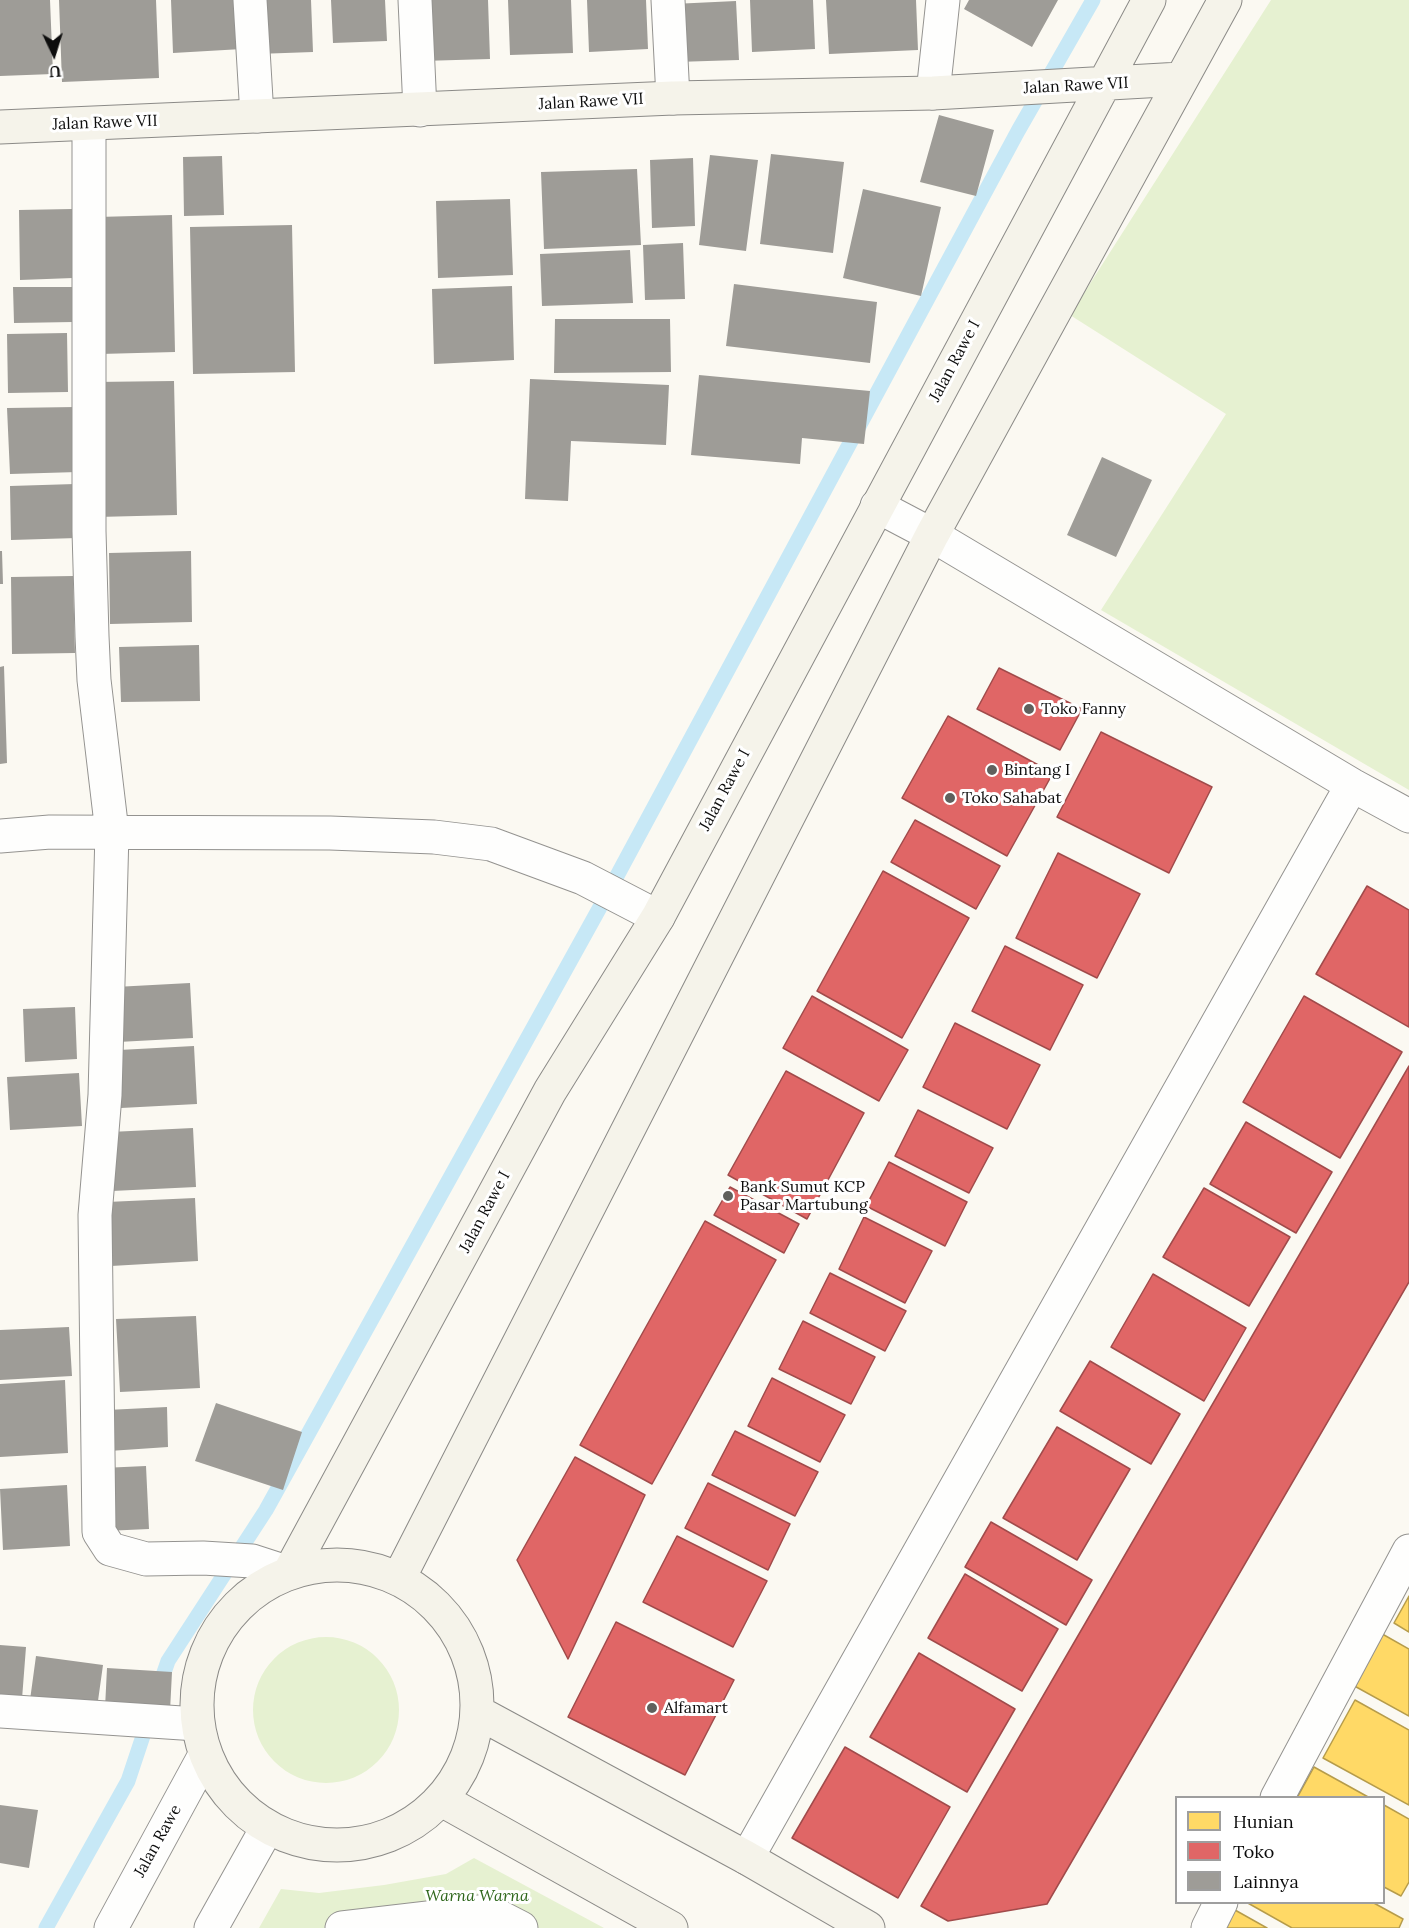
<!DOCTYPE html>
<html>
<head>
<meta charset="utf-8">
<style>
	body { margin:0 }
	#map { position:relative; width:1409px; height:1928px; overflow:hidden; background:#fbf9f2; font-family:Lora,serif }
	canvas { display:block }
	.legend { position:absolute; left:1175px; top:1796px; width:210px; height:108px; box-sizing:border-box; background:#fff; border:2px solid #9e9e9e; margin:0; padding:8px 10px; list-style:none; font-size:18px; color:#0d0d0d }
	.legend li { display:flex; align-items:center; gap:12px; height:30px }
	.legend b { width:30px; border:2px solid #9e9e9e }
	.north { position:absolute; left:24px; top:24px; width:60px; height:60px; -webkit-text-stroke:4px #fff; paint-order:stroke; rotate:176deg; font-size:16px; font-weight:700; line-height:24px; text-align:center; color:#0d0d0d }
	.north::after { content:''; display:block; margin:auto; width:21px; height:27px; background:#0d0d0d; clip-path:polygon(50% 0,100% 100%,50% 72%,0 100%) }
</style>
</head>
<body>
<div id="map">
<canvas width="1409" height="1928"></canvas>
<ul class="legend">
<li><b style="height:16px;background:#ffd966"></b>Hunian</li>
<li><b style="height:16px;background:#e06666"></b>Toko</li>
<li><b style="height:16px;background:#9e9c97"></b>Lainnya</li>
</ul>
<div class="north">U</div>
</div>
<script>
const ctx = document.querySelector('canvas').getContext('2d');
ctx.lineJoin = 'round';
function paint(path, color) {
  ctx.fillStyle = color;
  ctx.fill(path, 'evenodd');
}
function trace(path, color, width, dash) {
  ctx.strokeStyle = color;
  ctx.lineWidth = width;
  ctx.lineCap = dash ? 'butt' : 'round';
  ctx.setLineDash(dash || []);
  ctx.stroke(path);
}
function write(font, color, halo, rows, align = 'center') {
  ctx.font = font + ' Lora,serif';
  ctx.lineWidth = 6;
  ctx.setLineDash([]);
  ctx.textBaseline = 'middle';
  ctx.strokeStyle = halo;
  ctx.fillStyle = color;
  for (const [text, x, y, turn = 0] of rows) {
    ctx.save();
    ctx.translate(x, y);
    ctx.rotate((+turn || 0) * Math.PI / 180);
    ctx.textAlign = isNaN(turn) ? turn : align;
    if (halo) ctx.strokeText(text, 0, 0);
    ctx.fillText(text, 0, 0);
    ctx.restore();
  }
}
const green = new Path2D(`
	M1271,0H1409V790L1101,610L1226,414L1070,315Z
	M253 1710a73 73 0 1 1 146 0a73 73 0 1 1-146 0Z
	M474,1858L604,1928H259L281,1889L319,1893L384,1885L446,1874Z`);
const homes = new Path2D(`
	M1409,1596V1632L1394,1623Z
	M1377,1631L1409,1649V1716L1349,1683Z
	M1355,1700L1409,1730V1805L1323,1758Z
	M1314,1767L1370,1798H1297Z
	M1384,1805L1409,1819V1882L1401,1896L1384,1887Z
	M1246,1902H1372L1403,1919L1399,1928H1292Z
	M1235,1910L1267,1928H1225Z`);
const shops = new Path2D(`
	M999,668L1082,709L1060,750L977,709Z
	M948,716L1053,773L1007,856L902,798Z
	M1101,732L1212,787L1169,873L1057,817Z
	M915,820L1000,866L976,909L891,862Z
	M1058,853L1140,894L1097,978L1016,938Z
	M883,871L969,918L902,1038L817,991Z
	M1367,886L1409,910V1027L1316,974Z
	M1005,946L1083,985L1050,1050L972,1011Z
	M812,996L908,1050L879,1101L783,1048Z
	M1304,996L1402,1052L1340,1158L1243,1102Z
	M955,1023L1040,1065L1007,1129L923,1087Z
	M1409,1066V1282L1047,1904L948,1921L921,1906Z
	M786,1071L864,1113L807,1219L728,1175Z
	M918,1110L993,1148L969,1193L895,1156Z
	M1246,1122L1332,1172L1296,1233L1210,1184Z
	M889,1162L967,1202L945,1246L866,1206Z
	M730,1187L799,1224L784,1253L714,1215Z
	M1204,1188L1290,1237L1249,1306L1163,1257Z
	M864,1217L932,1251L905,1303L839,1269Z
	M705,1221L776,1260L652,1484L580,1445Z
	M830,1273L906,1311L885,1351L810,1313Z
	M1153,1274L1246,1328L1204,1401L1111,1347Z
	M803,1321L875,1357L851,1404L779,1369Z
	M1090,1361L1180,1414L1151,1464L1060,1411Z
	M772,1378L845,1415L820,1462L748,1426Z
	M1057,1427L1130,1469L1077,1560L1003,1518Z
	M735,1431L818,1472L795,1516L712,1475Z
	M575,1457L645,1495L568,1659L517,1560Z
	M708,1483L790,1524L768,1570L685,1528Z
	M991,1522L1092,1580L1066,1625L965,1567Z
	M677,1536L767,1581L733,1647L643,1602Z
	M965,1574L1058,1629L1022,1691L928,1638Z
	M616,1622L734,1680L685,1775L568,1717Z
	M919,1653L1015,1709L967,1792L870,1737Z
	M845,1747L950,1807L898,1898L792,1838Z`);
const stream = new Path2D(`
	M158,1690L168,1661L266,1510L322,1409L604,900L1018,131L1093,0
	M46,1928L128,1781L149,1718`);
const building = new Path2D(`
	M0,0H50L53,74L0,76Z
	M59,0H156L159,78L62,82Z
	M171,0H240L242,49L173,53Z
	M254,0H311L313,52L257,54Z
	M331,0H385L387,41L333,43Z
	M419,0H488L490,59L422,61Z
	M508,0H571L573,53L510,55Z
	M587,0H646L648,49L589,52Z
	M750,0H813L815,49L752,52Z
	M826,0H916L918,50L829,54Z
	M969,0H1058L1032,47L964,9Z
	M736,1L739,60L676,62L673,4Z
	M939,115L994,130L976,196L920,182Z
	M771,154L844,162L833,253L760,244Z
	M710,155L758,160L746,251L699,245Z
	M222,156L224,215L184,216L183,157Z
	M693,158L695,226L652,228L650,160Z
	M637,169L641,245L544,249L541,172Z
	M863,189L941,207L921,296L843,278Z
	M510,199L513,275L438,278L436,201Z
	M72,209L73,278L20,280L19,210Z
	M172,215L175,352L100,354L97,217Z
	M292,225L295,372L193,374L190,227Z
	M683,243L685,299L645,300L643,245Z
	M630,250L633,303L542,306L540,254Z
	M734,284L877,302L870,363L726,346Z
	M512,286L514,360L434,364L432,289Z
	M13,287H72L73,322L14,323Z
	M555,319H670L671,372L554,373Z
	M67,333L68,392L8,393L7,334Z
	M699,375L870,391L864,444L802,438L800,464L691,455Z
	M530,379L669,385L666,445L571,441L568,501L525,499Z
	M174,381L177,515L97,517L94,382Z
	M76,407L78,472L10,474L7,408Z
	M1102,457L1152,480L1116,557L1067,535Z
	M75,484L77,538L11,540L10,486Z
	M0,551H2L3,584H0Z
	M191,551L192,622L110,624L109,553Z
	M73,576L75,653L12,654L11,577Z
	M199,645L200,701L121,702L119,647Z
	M4,666L7,763L0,764V667Z
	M190,983L193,1038L118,1042L115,987Z
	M75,1007L77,1059L25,1062L23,1009Z
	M194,1046L197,1104L121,1108L119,1050Z
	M79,1073L82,1126L10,1130L7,1077Z
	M193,1128L196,1187L112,1191L110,1132Z
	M195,1198L198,1261L111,1266L107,1202Z
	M196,1316L200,1388L120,1392L116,1319Z
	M69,1327L72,1376L0,1380V1330Z
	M65,1380L68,1453L0,1457V1384Z
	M216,1403L302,1432L283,1490L195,1461Z
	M167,1407L168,1447L109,1451L107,1410Z
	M146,1466L149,1529L105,1531L102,1468Z
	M67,1485L70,1546L3,1550L0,1489Z
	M0,1645L26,1647L22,1699L0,1697Z
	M36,1656L103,1665L97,1708L30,1700Z
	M107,1668L172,1672L170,1711L105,1708Z
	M0,1805L38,1810L29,1868L0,1863Z`);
const street = new Path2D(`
	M250,0L257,116
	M415,0L420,110
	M668,0L673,98
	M933,93L943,0
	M89,124V531L92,636L94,680L112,832L105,1095L95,1215L99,1532L110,1549L146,1559L203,1558L252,1561L289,1573
	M877,506L932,535L1352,785L1409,816
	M0,836L50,832L330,833L434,837L491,844L583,878L658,917
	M0,1711L197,1724
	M1277,1798L1409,1551
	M747,1858L1352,785
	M111,1928L205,1755
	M211,1928L267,1828
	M342,1928L488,1911L521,1928
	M1208,1928L1221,1902`);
const secondary = new Path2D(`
	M0,127L673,98L933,93L1181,79
	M197 1705a140 140 0 1 1 280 0a140 140 0 1 1-280 0Z
	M289,1573L550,1091L658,917L1149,0
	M399,1578L932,535L1225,0
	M479,1713L747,1858L868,1928
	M442,1800L671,1928`);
const markers = [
	[1029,709,6,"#60605d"],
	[992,770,6,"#60605d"],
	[950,798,6,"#60605d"],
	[728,1196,6,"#60605d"],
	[652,1708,6,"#60605d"]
];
const streetNames = [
	["Jalan Rawe VII",1076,86,-3],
	["Jalan Rawe VII",591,102,-3],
	["Jalan Rawe VII",105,123,-2],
	["Jalan Rawe I",955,361,-62],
	["Jalan Rawe I",725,790,-62],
	["Jalan Rawe I",485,1212,-62],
	["Jalan Rawe",158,1841,-61]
];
const poiNames = [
	["Toko Fanny",1041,709],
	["Bintang I",1004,770],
	["Toko Sahabat",962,798],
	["Bank Sumut KCP",740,1187],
	["Pasar Martubung",740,1205],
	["Alfamart",664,1708]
];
const parkNames = [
	["Warna Warna",477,1896]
];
paint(green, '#e6f1d1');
paint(homes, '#ffd966');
trace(homes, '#b69c4b', 1.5);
paint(shops, '#e06666');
trace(shops, '#a14b4b', 1.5);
trace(stream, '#c7e8f6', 15);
paint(building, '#9e9c97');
trace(street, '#949390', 35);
trace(secondary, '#8b8a87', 35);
trace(street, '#fefefd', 33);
trace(secondary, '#f5f3ea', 33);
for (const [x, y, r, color] of markers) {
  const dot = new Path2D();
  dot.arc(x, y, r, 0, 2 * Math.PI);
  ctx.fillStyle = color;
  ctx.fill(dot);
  trace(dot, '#fff', 2);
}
write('16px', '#0d0d0d', '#fff', streetNames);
write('16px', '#0d0d0d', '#fff', poiNames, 'left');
write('italic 16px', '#2f671c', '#fff', parkNames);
</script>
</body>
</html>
